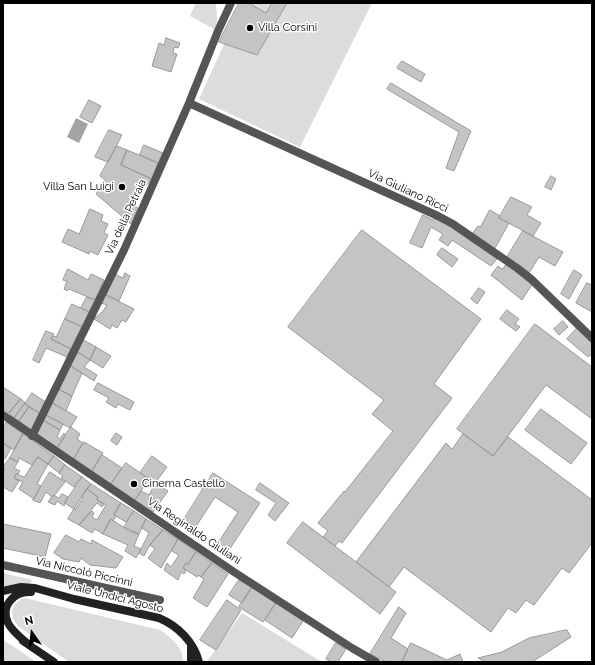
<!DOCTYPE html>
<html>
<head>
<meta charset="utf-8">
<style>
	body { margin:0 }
	#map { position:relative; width:595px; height:665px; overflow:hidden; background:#fff; font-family:Raleway,sans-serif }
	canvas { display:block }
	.frame { position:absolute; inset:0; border:4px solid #000; pointer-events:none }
	.north { position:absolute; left:12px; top:613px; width:40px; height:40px; -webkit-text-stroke:3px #fff; paint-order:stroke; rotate:346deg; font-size:11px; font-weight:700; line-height:16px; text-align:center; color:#000 }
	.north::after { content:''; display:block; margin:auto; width:14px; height:18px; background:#000; clip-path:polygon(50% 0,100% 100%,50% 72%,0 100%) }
</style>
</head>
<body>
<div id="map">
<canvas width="595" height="665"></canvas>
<div class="frame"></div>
<div class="north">N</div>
</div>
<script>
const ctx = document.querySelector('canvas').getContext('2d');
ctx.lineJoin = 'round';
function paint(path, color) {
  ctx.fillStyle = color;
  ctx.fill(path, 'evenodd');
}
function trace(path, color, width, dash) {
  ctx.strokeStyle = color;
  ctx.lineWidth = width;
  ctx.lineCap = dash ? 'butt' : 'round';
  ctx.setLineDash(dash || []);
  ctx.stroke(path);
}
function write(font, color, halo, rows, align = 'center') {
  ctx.font = font + ' Raleway,sans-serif';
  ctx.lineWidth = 3;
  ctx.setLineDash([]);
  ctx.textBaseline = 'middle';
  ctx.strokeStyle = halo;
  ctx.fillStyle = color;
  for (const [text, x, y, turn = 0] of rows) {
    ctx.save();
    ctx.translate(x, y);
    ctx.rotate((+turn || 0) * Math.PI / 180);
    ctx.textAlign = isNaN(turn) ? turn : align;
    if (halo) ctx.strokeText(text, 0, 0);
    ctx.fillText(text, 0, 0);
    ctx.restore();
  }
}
const green = new Path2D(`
	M196,3H216L218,31L190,16Z
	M243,3H372L300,147L199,99Z
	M3,573L32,580L31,583L3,588Z
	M25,598L160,630C172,638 183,647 183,662H69L18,626C8,614 11,603 25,598Z
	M242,613L322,662H208V660Z
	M3,640L22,652L36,662H3Z`);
const water = new Path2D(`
	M76,118L88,124L79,143L67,137Z`);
const building = new Path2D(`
	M239,3H253L252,5L266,13L272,3H287L257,55L219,42Z
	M166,38L180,43L178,48L174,47L173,53L177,54L171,72L152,66L159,43L164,45Z
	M402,61L425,74L421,82L397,68Z
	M391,83L471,131L454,171L446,168L459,132L387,89Z
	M89,100L101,106L92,123L80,117Z
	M109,130L122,135L108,162L95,157Z
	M144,145L163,153L158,163L140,155Z
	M117,146L127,150L121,165L152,179L129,204L138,208L131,224L96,194L105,180L100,176Z
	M127,150L158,163L152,179L121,165Z
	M551,176L556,179L551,190L545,187Z
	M511,197L532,207L527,215L541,223L533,236L499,218Z
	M90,209L103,215L101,221L108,224L104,233L108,235L98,255L90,251L89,254L62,242L68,229L79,234Z
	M490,210L500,216L499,218L509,223L494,250L472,234L478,226L480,227Z
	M423,215L433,220L434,218L449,226L497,259L491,266L452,240L448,246L439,240L443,234L431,227L422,248L410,243Z
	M362,230L481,319L434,384L452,398L342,543L339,541L335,546L323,537L328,531L318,523L344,491L345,492L393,431L372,414L384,400L288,327Z
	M523,231L563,252L555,266L539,257L529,273L506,259Z
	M442,248L458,259L452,267L437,255Z
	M507,264L533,283L522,300L491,275L498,266L502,269Z
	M68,269L88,280L91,274L104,280L95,300L69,289L67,291L64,289L67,281L63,280Z
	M574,270L582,275L569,299L561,294Z
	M125,273L130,276L119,301L106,295L115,274L123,278Z
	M587,283L592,285V312L576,303Z
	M479,288L485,292L477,304L471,299Z
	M106,295L134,309L126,322L122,320L117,328L112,325L110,329L94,319L103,311L107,305L101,303Z
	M87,297L95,300L89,312L81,308Z
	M72,304L89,312L82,327L65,319Z
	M507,310L519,319L515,324L520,327L516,331L500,319Z
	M65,319L82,327L71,349L51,339L53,336L56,337Z
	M563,321L568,327L559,335L554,329Z
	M535,324L592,367V419L546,385L493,456L457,429Z
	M578,327L592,341V354L588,357L567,339Z
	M46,331L54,334L51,339L71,349L67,357L46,348L39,363L33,360Z
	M82,339L96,347L90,360L76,351Z
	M96,347L111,356L103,368L90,360Z
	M76,351L90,360L84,367L97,375L94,381L69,365Z
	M69,365L82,373L72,396L58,389Z
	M98,383L134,402L130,410L118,404L116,408L106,402L109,398L94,390Z
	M3,387L21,399L9,413L3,409Z
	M58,389L72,396L66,411L52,403Z
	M32,393L47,403L41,414L25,404Z
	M21,399L25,403L14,418L9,413Z
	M52,403L77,417L70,428L46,415Z
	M25,404L29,407L19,421L14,418Z
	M29,407L41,414L32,431L19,421Z
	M541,409L587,443L571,464L525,430Z
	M46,415L63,424L60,430L43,420Z
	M43,420L60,430L57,437L60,439L64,433L66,435L57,448L36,435Z
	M6,422L23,434L14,450L3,443V427Z
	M71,427L80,434L77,439L83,443L73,460L57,448Z
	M116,433L122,437L117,445L111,441Z
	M23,434L54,456L48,464L38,457L32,465L19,458L18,462L10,458Z
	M463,434L493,456L508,437L592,500V543L569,573L562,568L534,605L526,600L516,613L508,608L491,632L404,567L389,587L356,562L446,443L452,449Z
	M84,442L103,453L92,471L73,460Z
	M3,443L11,448L5,459L3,458Z
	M102,455L122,468L111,484L92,471Z
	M54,456L65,465L59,473L48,464Z
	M152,456L167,467L155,483L140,473Z
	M38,457L48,464L37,484L41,486L34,499L19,489L23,482L14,478L16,474L24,477Z
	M10,458L18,462L14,468L20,471L18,474H16L14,478L19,481L12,492L3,487V472L5,468L3,467Z
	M126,463L149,479L135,500L111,484Z
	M65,465L82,477L74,487L61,478L63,476L59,473Z
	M50,472L65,482L54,496L53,495L52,497L46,492L40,503L33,500Z
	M213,473L260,503L229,550L218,543L238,512L215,497L195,528L183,521Z
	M82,477L91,484L82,496L83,498L75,510L65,503Z
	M155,483L168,491L153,512L135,500L141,491L149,495Z
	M260,483L289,503L275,521L268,515L276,503L256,490Z
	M91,484L121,503L114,515L116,516L113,521L111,519L103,534L95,529L92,533L79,525L92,511L94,513L92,517L97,520L106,505L97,500L98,497L87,489Z
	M87,489L98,497L97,500L104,504L102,507L97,503L79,525L68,519Z
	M62,494L68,497L64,506L57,501L55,505L48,502L53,495L59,498Z
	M121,503L134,511L126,522L114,515Z
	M134,511L146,519L139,534L124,527Z
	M111,519L129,531L139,534L134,546L141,549L136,558L125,551L128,545L103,534Z
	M146,519L163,530L150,545L144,556L139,553L149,533L142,528Z
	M303,522L396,592L380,614L287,543Z
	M3,524L51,534L45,557L3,548Z
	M163,530L178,539L161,568L148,558L155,549L150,545Z
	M66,535L79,542L81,539L91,544L92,540L123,557L116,568L90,565L81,558L79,562L63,559L54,553Z
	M178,539L196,552L188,564L186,563L183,568L186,571L184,574L181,572L178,580L164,570L167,563L171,567L179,555L172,551Z
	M196,552L212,563L201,577L198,575L197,577L183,568L186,563L188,564Z
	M212,563L228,574L207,607L193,598L204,579L201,577Z
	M239,580L252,587L242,603L229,595Z
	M252,587L276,603L263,622L239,607Z
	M227,600L241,610L216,650L200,640Z
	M276,603L303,621L292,638L265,620Z
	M399,607L406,613L391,638L408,649L402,662H386L370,654Z
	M567,630L571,637L532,662H485L478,658L502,652L529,638Z
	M336,643L346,649L338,662H331L326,659Z
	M411,643L447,660L460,654L463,662H402Z`);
const minor = new Path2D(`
	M189,103L438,216L453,224L517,268L531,279L592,338
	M3,415L234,572L352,648L376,662
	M32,436L124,250L189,103L218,31L231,3
	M3,565L160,600`);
const secondary = new Path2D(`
	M3,591L21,587L35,588L74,599L159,618C178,626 194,642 199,662
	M23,641L54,662
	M28,644C21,638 12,631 8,623C0,606 14,591 31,592
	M191,647V662`);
const markers = [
	[250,28,4,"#000"],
	[122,187,4,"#000"],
	[134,484,4,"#000"]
];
const poiNames = [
	["Villa Corsini",258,28],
	["Villa San Luigi",114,187,"right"],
	["Cinema Castello",142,484]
];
const streetNames = [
	["Via Giuliano Ricci",408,191,25],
	["Via della Petraia",126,217,-65],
	["Via Reginaldo Giuliani",194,531,34],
	["Via Niccolò Piccinni",84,572,13],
	["Viale Undici Agosto",115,597,14]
];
paint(green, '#dcdcdc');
paint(water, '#a3a3a3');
paint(building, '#c4c4c4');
trace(building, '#999', 1);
trace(minor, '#555', 8);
trace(secondary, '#222', 8);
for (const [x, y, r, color] of markers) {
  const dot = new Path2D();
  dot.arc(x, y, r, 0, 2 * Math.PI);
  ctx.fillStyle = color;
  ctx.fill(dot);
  trace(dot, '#fff', 1.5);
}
write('11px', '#000', '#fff', poiNames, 'left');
write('11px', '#000', '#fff', streetNames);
</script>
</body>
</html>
